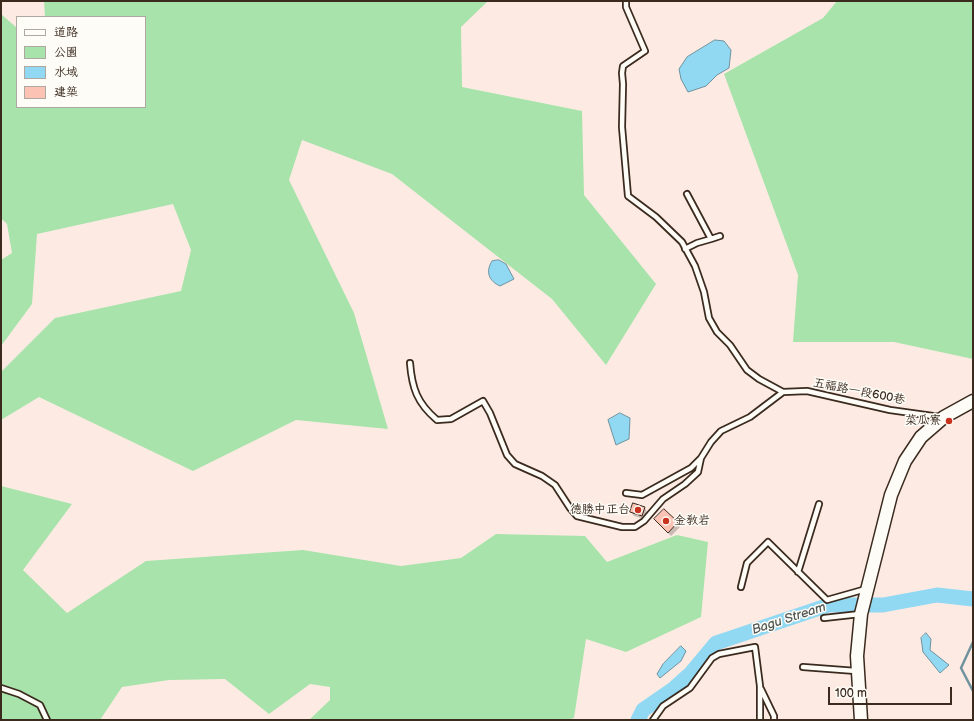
<!DOCTYPE html>
<html>
<head>
<meta charset="utf-8">
<style>
	body { margin:0 }
	#map { position:relative; width:974px; height:721px; overflow:hidden; background:#fdebe3; font-family:"Balsamiq Sans","LXGW WenKai TC",sans-serif }
	canvas { display:block }
	.frame { position:absolute; inset:0; border:2px solid #3b2a1e; pointer-events:none }
	.legend { position:absolute; left:16px; top:16px; width:130px; height:92px; box-sizing:border-box; background:#fdfcf7; border:1px solid #afa8a0; margin:0; padding:5px 7px; list-style:none; font-size:12px; color:#3b2a1e }
	.legend li { display:flex; align-items:center; gap:8px; height:20px }
	.legend b { width:20px; border:1px solid #afa8a0 }
	.scale { position:absolute; left:828px; top:687px; width:124px; height:18px; box-sizing:border-box; border:2px solid #3b2a1e; border-top:0; padding-left:5px; font-size:12px; line-height:14px; white-space:nowrap; color:#3b2a1e; -webkit-text-stroke:3px #fdfcf7; paint-order:stroke }
</style>
</head>
<body>
<div id="map">
<canvas width="974" height="721"></canvas>
<div class="frame"></div>
<ul class="legend">
<li><b style="height:5px;background:#fdfcf7"></b>道路</li>
<li><b style="height:11px;background:#a7e3aa"></b>公園</li>
<li><b style="height:11px;background:#91d8f3"></b>水域</li>
<li><b style="height:11px;background:#fcc2b3"></b>建築</li>
</ul>
<div class="scale">100 m</div>
</div>
<script>
const ctx = document.querySelector('canvas').getContext('2d');
ctx.lineJoin = 'round';
function paint(path, color) {
  ctx.fillStyle = color;
  ctx.fill(path, 'evenodd');
}
function trace(path, color, width, dash) {
  ctx.strokeStyle = color;
  ctx.lineWidth = width;
  ctx.lineCap = dash ? 'butt' : 'round';
  ctx.setLineDash(dash || []);
  ctx.stroke(path);
}
function write(font, color, halo, rows, align = 'center') {
  ctx.font = font + ' "Balsamiq Sans","LXGW WenKai TC",sans-serif';
  ctx.lineWidth = 3;
  ctx.setLineDash([]);
  ctx.textBaseline = 'middle';
  ctx.strokeStyle = halo;
  ctx.fillStyle = color;
  for (const [text, x, y, turn = 0] of rows) {
    ctx.save();
    ctx.translate(x, y);
    ctx.rotate((+turn || 0) * Math.PI / 180);
    ctx.textAlign = isNaN(turn) ? turn : align;
    if (halo) ctx.strokeText(text, 0, 0);
    ctx.fillText(text, 0, 0);
    ctx.restore();
  }
}
const green = new Path2D(`
	M44,1H488L461,27L462,87L582,111L584,195L656,284L606,365L552,299L392,174L302,140L289,180L354,313L388,429L296,420L193,471L39,397L1,420L2,371L55,318L181,291L191,250L173,204L37,234L32,304L1,346V260L12,253L7,224L1,218V14L17,28V107H145V17H45Z
	M837,1H973V359L894,342H793L798,275L724,74L823,18Z
	M1,486L72,504L23,570L67,613L146,561L303,550L401,566L461,558L496,534L585,536L607,562L677,535L708,542L701,617L626,652L586,639L574,718L567,720H309L330,700V687L310,684L269,714L225,679L169,680L122,687L100,720H1Z`);
const water = new Path2D(`
	M715,40L724,41L731,50L729,68L717,75L706,86L688,92L681,79L679,69L687,57Z
	M499,260L506,264L514,279L500,286C489,281 485,272 492,261Z
	M620,413L630,418L629,439L616,445L608,420Z
	M926,633L931,639L930,650L949,665L940,673L923,652L921,638Z
	M681,646L686,651L681,661L660,678L657,674L663,664Z`);
const shadow = new Path2D(`
	M645,508L647,512L644,519L634,516L631,512Z
	M664,510L680,527L671,536L655,520Z`);
const stream = new Path2D(`
	M973,642L961,668L973,691`);
const river = new Path2D(`
	M638,720L643,710L672,690L691,673L716,643L829,605H883L937,595L973,599`);
const building = new Path2D(`
	M633,503L645,507L642,516L630,512Z
	M664,509L678,522L668,533L654,519Z`);
const lane = new Path2D(`
	M626,1V7L645,51L623,66L622,73L623,84L622,127L628,196L656,217L682,242L695,266L704,292L709,318L717,332L730,345L747,370L759,379L783,392L807,391L890,410L940,417
	M711,239L720,236
	M685,249L697,243L711,239L687,194
	M410,363C412,388 417,403 437,420L451,419L483,401L490,413L507,455L515,464L542,476L555,485L570,508L577,516L622,527H635L644,521L663,499L685,484L698,472L701,458L711,442L721,431L750,417L783,392
	M626,493L642,495L691,468L700,459
	M798,572L819,504
	M741,587L747,563L768,542L827,600L866,589
	M824,618L860,614
	M803,667L856,671
	M1,688L19,694L40,705L47,720
	M761,689L774,716V720
	M653,720L663,706L690,688L712,658L719,654L755,647L760,686V720`);
const secondary = new Path2D(`
	M861,720L857,656L861,614L891,495L905,461L921,437L944,417L973,401`);
const markers = [
	[949,421,4,"#c8321e"],
	[638,510,4,"#c8321e"],
	[666,521,4,"#c8321e"]
];
const streetNames = [
	["五福路一段600巷",859,392,11]
];
const poiNames = [
	["菜瓜寮",941,421],
	["德勝中正台",630,510],
	["金教岩",674,521,"left"]
];
const waterNames = [
	["Bagu Stream",789,619,-18]
];
paint(green, '#a7e3aa');
paint(water, '#91d8f3');
trace(water, '#6f929e', 1);
paint(shadow, '#0003');
trace(stream, '#6f929e', 2.5);
trace(river, '#91d8f3', 15);
paint(building, '#fcc2b3');
trace(building, '#3b2a1e', 1);
trace(lane, '#3b2a1e', 8);
trace(secondary, '#3b2a1e', 15);
trace(lane, '#fdfcf7', 4.5);
trace(secondary, '#fdfcf7', 12);
for (const [x, y, r, color] of markers) {
  const dot = new Path2D();
  dot.arc(x, y, r, 0, 2 * Math.PI);
  ctx.fillStyle = color;
  ctx.fill(dot);
  trace(dot, '#fdfcf7', 1.5);
}
write('12px', '#3b2a1e', '#fdfcf7', streetNames);
write('12px', '#3b2a1e', '#fdfcf7', poiNames, 'right');
write('italic 13px', '#505653', '#fdfcf7', waterNames);
</script>
</body>
</html>
